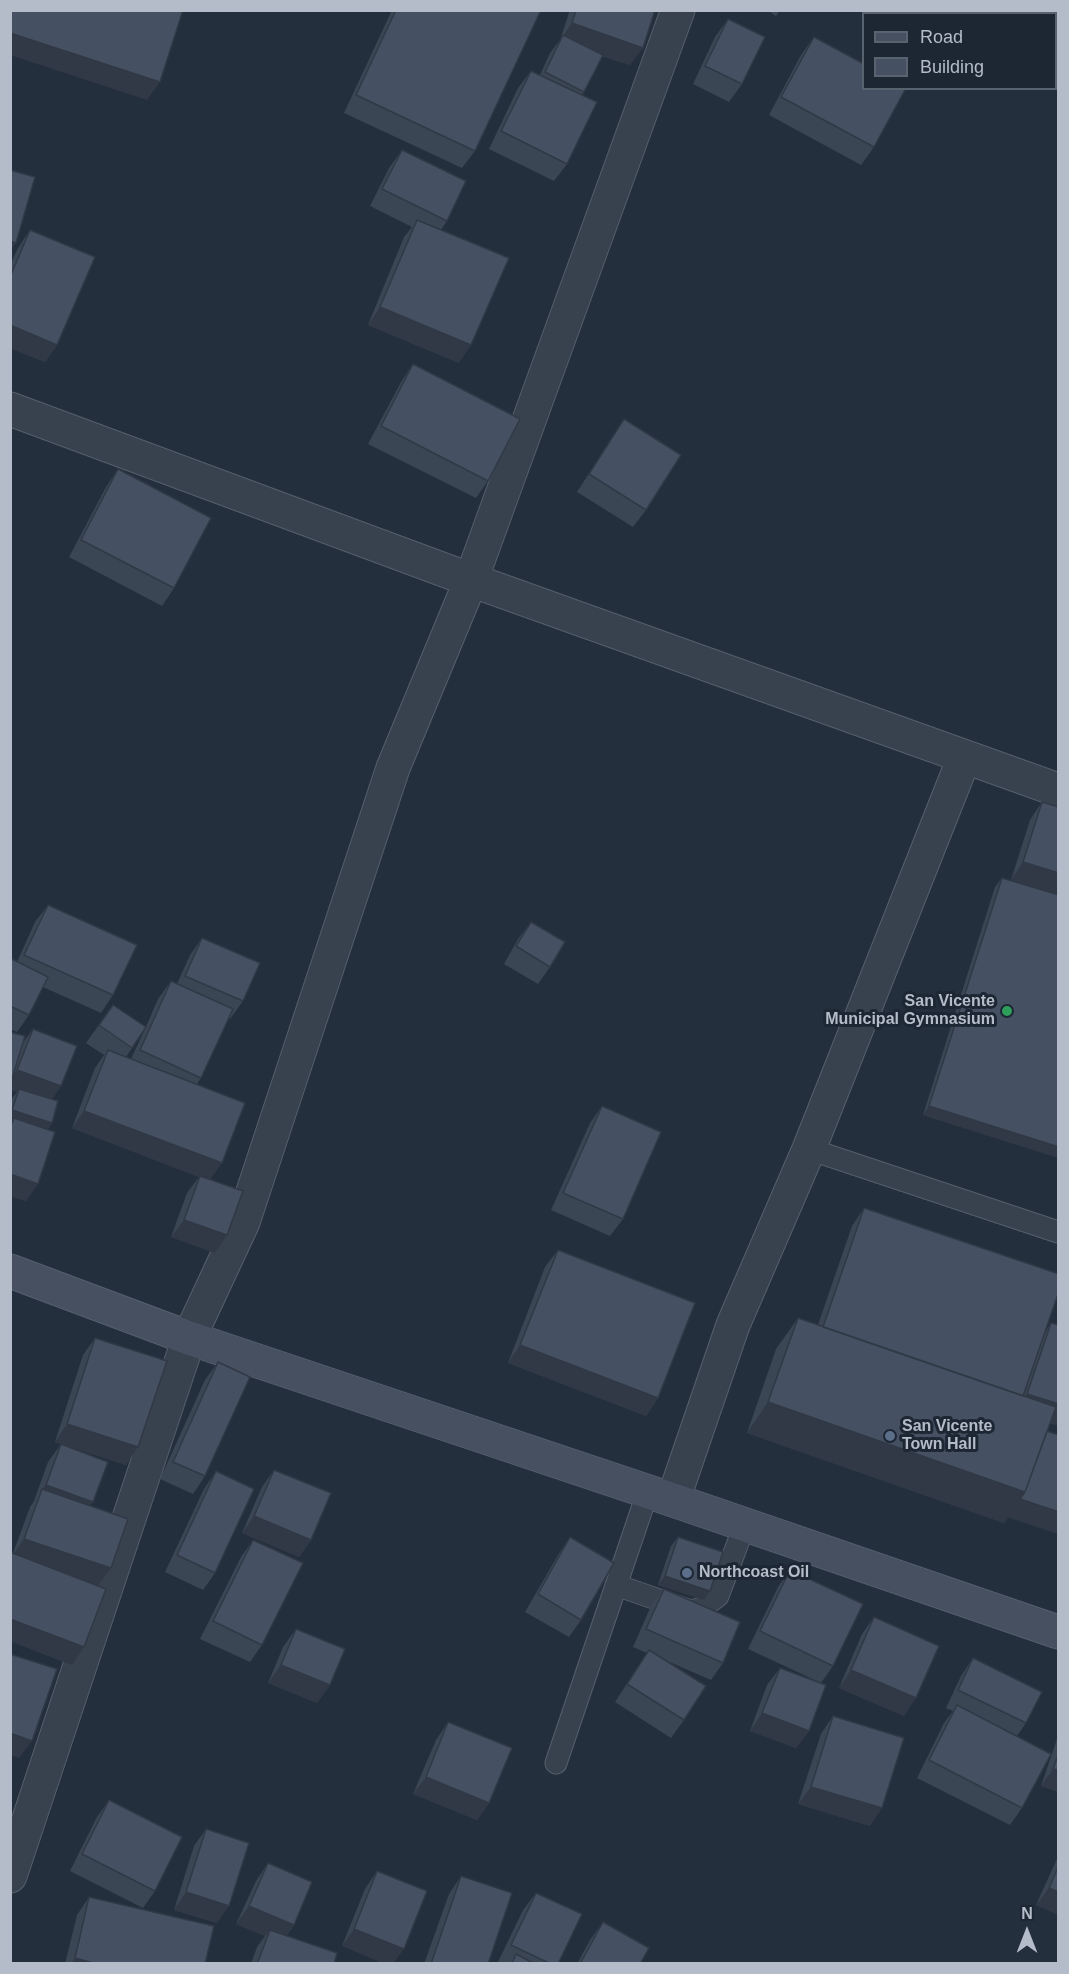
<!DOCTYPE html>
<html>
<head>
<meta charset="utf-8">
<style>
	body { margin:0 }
	#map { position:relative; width:1069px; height:1974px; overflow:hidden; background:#242f3e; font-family:Arial,sans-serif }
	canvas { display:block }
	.frame { position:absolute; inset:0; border:12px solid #b4bcc9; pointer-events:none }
	.legend { position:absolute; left:862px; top:12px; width:195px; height:78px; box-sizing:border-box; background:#1d2633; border:2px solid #59626f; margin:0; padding:8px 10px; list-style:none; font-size:18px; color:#b4bcc9 }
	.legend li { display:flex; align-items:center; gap:12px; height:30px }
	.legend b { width:30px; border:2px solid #59626f }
	.north { position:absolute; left:997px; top:1902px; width:60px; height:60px; -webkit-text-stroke:4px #1d2633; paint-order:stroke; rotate:0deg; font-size:16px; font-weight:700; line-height:24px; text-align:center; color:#b4bcc9 }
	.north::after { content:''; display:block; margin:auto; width:21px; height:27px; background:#b4bcc9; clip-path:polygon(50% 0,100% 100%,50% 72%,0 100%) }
</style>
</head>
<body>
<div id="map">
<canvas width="1069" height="1974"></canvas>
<div class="frame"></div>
<ul class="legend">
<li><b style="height:8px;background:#465061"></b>Road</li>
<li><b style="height:16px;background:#455162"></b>Building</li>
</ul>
<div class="north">N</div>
</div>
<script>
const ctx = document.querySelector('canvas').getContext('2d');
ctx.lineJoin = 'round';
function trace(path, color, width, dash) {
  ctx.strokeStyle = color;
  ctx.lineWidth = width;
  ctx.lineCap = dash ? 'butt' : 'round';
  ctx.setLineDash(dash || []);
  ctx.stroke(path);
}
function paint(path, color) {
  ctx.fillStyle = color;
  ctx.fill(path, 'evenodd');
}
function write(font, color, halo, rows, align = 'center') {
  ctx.font = font + ' Arial,sans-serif';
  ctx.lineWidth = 6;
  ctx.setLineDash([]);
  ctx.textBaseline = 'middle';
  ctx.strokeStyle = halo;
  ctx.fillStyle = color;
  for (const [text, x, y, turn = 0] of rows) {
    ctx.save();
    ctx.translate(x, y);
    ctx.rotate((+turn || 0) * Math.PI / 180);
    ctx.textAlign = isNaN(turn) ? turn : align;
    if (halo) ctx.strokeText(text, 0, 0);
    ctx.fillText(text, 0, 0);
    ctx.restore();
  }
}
const lane = new Path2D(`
	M809,1149L1058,1232
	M616,1585L691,1611L702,1608L718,1596L745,1524
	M556,1763L648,1491`);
const street = new Path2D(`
	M10,409L471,580L1058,790
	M673,1500L733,1325L809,1149L964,758
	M10,1876L189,1338L243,1222L393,768L471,580L678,10`);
const secondary = new Path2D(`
	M10,1271L189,1338L673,1500L1058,1632`);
const wall = new Path2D(`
	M392,10H541L475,151L462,168L344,113Z
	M570,10H655L630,65L602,56L582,95L567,164L554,181L489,149L518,88L531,71L540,75L550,53L560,40Z
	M767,10H780L776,16Z
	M922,10H976L975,14H921Z
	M728,19L742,84L729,102L693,84L715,37Z
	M814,37L874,147L861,165L769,115L801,55Z
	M402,150L447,221L441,230L459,363L368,325L404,237L412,227L370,206L389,168Z
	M30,230L57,345L45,362L10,348V265L18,248Z
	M413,364L488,481L476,498L368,444L401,382Z
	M624,419L646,510L633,527L577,492Z
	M118,469L174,588L162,606L69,557L106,487Z
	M1042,802L1059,895L1011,880L1030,820Z
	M1002,878L1059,895V1158L923,1115L995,887Z
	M48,905L113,995L101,1013L43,987L29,1015L17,1032L10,1029V958L17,962L35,922Z
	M531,922L550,967L538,984L504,964L518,939Z
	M202,938L243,1001L230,1019L229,1018L201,1078L197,1084L210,1179L227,1235L215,1253L171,1237L187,1193L199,1177L72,1128L95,1068L104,1055L86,1043L113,1005L146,1027L158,999L171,981L177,984L190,955ZM144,1031L131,1059L126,1057L132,1048Z
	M33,1029L61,1086L52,1099V1123L48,1129L26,1201L10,1196V1101L17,1092L10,1089V1032L22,1044Z
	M602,1106L623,1219L610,1236L551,1210L590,1123Z
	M864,1208L1045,1332L1051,1323L1059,1426L1050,1423L1047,1431L1059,1534L1008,1517L1004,1523L747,1433L776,1349L798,1318L818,1325L852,1226Z
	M558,1250L658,1398L646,1416L508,1363L545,1267Z
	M95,1338L126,1465L55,1442L83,1355Z
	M218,1362L205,1476L193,1494L160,1479L205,1380Z
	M61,1444L111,1568L99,1586L84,1647L72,1665L10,1641V1552L13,1553L30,1507L34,1501L48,1462Z
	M274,1470L311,1540L299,1557L242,1533L262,1487Z
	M216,1471L215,1573L203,1590L165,1572L204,1489Z
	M570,1537L581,1620L569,1637L525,1612L558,1555Z
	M678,1537L710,1591L704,1600L658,1585L671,1546Z
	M253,1540L262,1645L250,1662L200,1639L241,1557Z
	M790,1570L833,1666L821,1683L809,1731L796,1748L750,1731L767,1685L780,1668L819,1682L748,1649L778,1587Z
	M664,1589L723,1663L711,1680L667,1661L684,1720L671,1738L615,1702L647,1653L633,1647L651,1606Z
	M874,1617L904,1716L839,1688L862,1634Z
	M296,1629L330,1685L317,1703L268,1683L283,1647Z
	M973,1658L1026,1723L1017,1736L1022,1808L1010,1825L917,1778L944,1723L953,1711L946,1708L961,1676Z
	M833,1716L870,1826L798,1804L821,1734Z
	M448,1722L489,1803L477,1820L413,1794L436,1740Z
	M1059,1733V1792L1041,1786Z
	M109,1800L155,1891L143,1908L70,1871L97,1817Z
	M206,1829L217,1923L174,1910L194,1846Z
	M1059,1857V1915L1036,1905L1056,1861Z
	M268,1863L294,1925L287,1935L334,1964H251L257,1947L265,1936L236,1924L256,1881Z
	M377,1871L427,1891L342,1946L365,1889Z
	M461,1876L488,1964H424L449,1894Z
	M536,1893L558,1964H501L498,1962L523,1910Z
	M89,1897L205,1964H65L77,1915Z
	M603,1922L640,1964H577L590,1940Z`);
const shadedWall = new Path2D(`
	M572,23L643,48L630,65L560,41Z
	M10,33L160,82L147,100L10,55Z
	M10,241L16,243L10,251Z
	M380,307L471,345L459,363L368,325Z
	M10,325L57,345L45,362L10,348Z
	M1023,862L1059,873V895L1011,880Z
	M17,1070L61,1086L48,1104L19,1089L17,1092L10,1089V1079Z
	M929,1106L1059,1147V1158L923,1115Z
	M12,1110L52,1123L39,1141L14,1118L10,1123V1113Z
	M84,1111L222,1163L209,1181L72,1128Z
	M10,1174L38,1184L26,1201L10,1196Z
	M184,1220L227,1235L215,1253L171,1237Z
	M520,1345L658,1398L646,1416L508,1363Z
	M1027,1394L1059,1404V1426L1015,1412Z
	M768,1402L1025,1492L1004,1523L747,1433Z
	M67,1424L138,1447L126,1465L55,1442Z
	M46,1485L93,1502L81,1520L42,1490Z
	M1020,1499L1059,1512V1534L1008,1517Z
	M254,1516L311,1540L299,1557L242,1533Z
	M24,1539L111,1568L98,1586L12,1556Z
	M665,1576L710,1591L704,1600L658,1585Z
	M10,1619L84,1647L72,1665L10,1641Z
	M281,1665L330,1685L317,1703L268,1683Z
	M851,1670L916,1698L904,1716L839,1688Z
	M762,1713L809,1731L796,1748L750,1731Z
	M10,1733L32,1741L19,1758L10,1755Z
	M1053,1769L1059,1770V1792L1041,1786Z
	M426,1777L489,1803L477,1820L413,1794Z
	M811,1787L882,1808L870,1826L798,1804Z
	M1049,1888L1059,1892V1915L1036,1905Z
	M186,1892L229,1906L217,1923L174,1910Z
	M249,1906L294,1925L281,1943L270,1930L265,1936L236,1924Z
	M354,1929L404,1949L393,1964H384L342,1946Z
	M75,1958L97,1964H71Z`);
const building = new Path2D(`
	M10,10H183L160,82L10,33Z
	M396,10H541L475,151L356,95Z
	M576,10H655L643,48L572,23Z
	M928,10H976L975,14H927Z
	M728,19L765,37L742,84L705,66Z
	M563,35L603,55L584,92L545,72Z
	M814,37L864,64V88H906L874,147L781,97Z
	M531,71L597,102L567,164L501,131Z
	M402,150L466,181L447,221L382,189Z
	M10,170L35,177L16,243L10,241Z
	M417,220L509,258L471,345L380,307Z
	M30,230L95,257L57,345L10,325V277Z
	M413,364L520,419L488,481L381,426Z
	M624,419L681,455L646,510L589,474Z
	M118,469L211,518L174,588L81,540Z
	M1042,802L1059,807V873L1023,862Z
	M1002,878L1059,895V1147L929,1106Z
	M48,905L137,945L113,995L24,955Z
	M531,922L565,942L550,967L516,946Z
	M202,938L260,963L243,1001L185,976Z
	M10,958L48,977L29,1015L10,1006Z
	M171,981L233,1009L201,1078L140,1050Z
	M113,1005L146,1027L132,1048L99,1025Z
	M33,1029L77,1046L61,1086L17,1070Z
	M10,1032L25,1036L10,1085Z
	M108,1050L245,1103L222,1163L84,1111Z
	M19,1089L58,1101L52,1123L12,1110Z
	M602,1106L661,1132L623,1219L563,1193Z
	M14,1118L55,1132L38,1184L10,1174V1128Z
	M200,1176L243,1191L227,1235L184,1220Z
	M864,1208L1059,1274V1291L1023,1396L823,1327Z
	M558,1250L695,1303L658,1398L520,1345Z
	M798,1318L1056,1407L1025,1492L768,1402Z
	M1051,1323L1059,1325V1404L1027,1394Z
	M95,1338L167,1361L138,1447L67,1424Z
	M218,1362L250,1377L205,1476L173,1462Z
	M1047,1431L1059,1435V1512L1020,1499L1025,1492Z
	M61,1444L108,1462L93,1502L46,1485Z
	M274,1470L331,1493L311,1540L254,1516Z
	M216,1471L254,1489L215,1573L177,1555Z
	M42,1489L128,1519L111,1568L24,1539Z
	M570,1537L614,1563L581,1620L538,1594Z
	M678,1537L723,1552L710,1591L665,1576Z
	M253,1540L303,1563L262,1645L213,1621Z
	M10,1552L106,1589L84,1647L10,1619Z
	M790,1570L863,1604L833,1666L760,1631Z
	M664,1589L740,1622L723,1663L646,1629Z
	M874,1617L939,1646L916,1698L851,1670Z
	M296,1629L345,1649L330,1685L281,1665Z
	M649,1650L706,1686L684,1720L627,1684Z
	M10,1654L57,1669L32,1741L10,1733Z
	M973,1658L1042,1692L1026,1723L958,1690Z
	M780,1668L826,1685L809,1731L762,1713Z
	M957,1705L1051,1754L1022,1808L929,1760Z
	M833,1716L904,1738L882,1808L811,1787Z
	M448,1722L512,1748L489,1803L426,1777Z
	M1059,1753V1770L1053,1769Z
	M109,1800L182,1837L155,1891L82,1854Z
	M206,1829L249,1843L229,1906L186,1892Z
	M268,1863L312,1882L294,1925L249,1906Z
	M1059,1865V1892L1049,1888Z
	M377,1871L427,1891L404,1949L354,1929Z
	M461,1876L512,1893L488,1964H431Z
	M536,1893L582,1914L558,1964H551L511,1945Z
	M89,1897L214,1926L205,1964H97L75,1958Z
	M603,1922L649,1948L640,1964H580Z
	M270,1930L337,1953L334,1964H257Z
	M516,1954L535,1964H512Z`);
const markers = [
	[1007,1011,6,"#2e9e5b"],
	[890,1436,6,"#5c6f8a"],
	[687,1573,6,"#5c6f8a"]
];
const poiNames = [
	["San Vicente",995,1002,"right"],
	["Municipal Gymnasium",995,1020,"right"],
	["San Vicente",902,1427],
	["Town Hall",902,1445],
	["Northcoast Oil",699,1573]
];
trace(lane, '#565f6c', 23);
trace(street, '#565f6c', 35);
trace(secondary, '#565f6c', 35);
trace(lane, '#38414e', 21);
trace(street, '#38414e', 33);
trace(secondary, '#465061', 33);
paint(wall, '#3b4654');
paint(shadedWall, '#303945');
paint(building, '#455162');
trace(building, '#303945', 1.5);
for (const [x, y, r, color] of markers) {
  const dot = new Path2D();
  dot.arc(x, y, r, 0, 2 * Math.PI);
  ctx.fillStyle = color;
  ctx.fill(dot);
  trace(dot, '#1d2633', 2);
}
write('bold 16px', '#b4bcc9', '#1d2633', poiNames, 'left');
</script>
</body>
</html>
